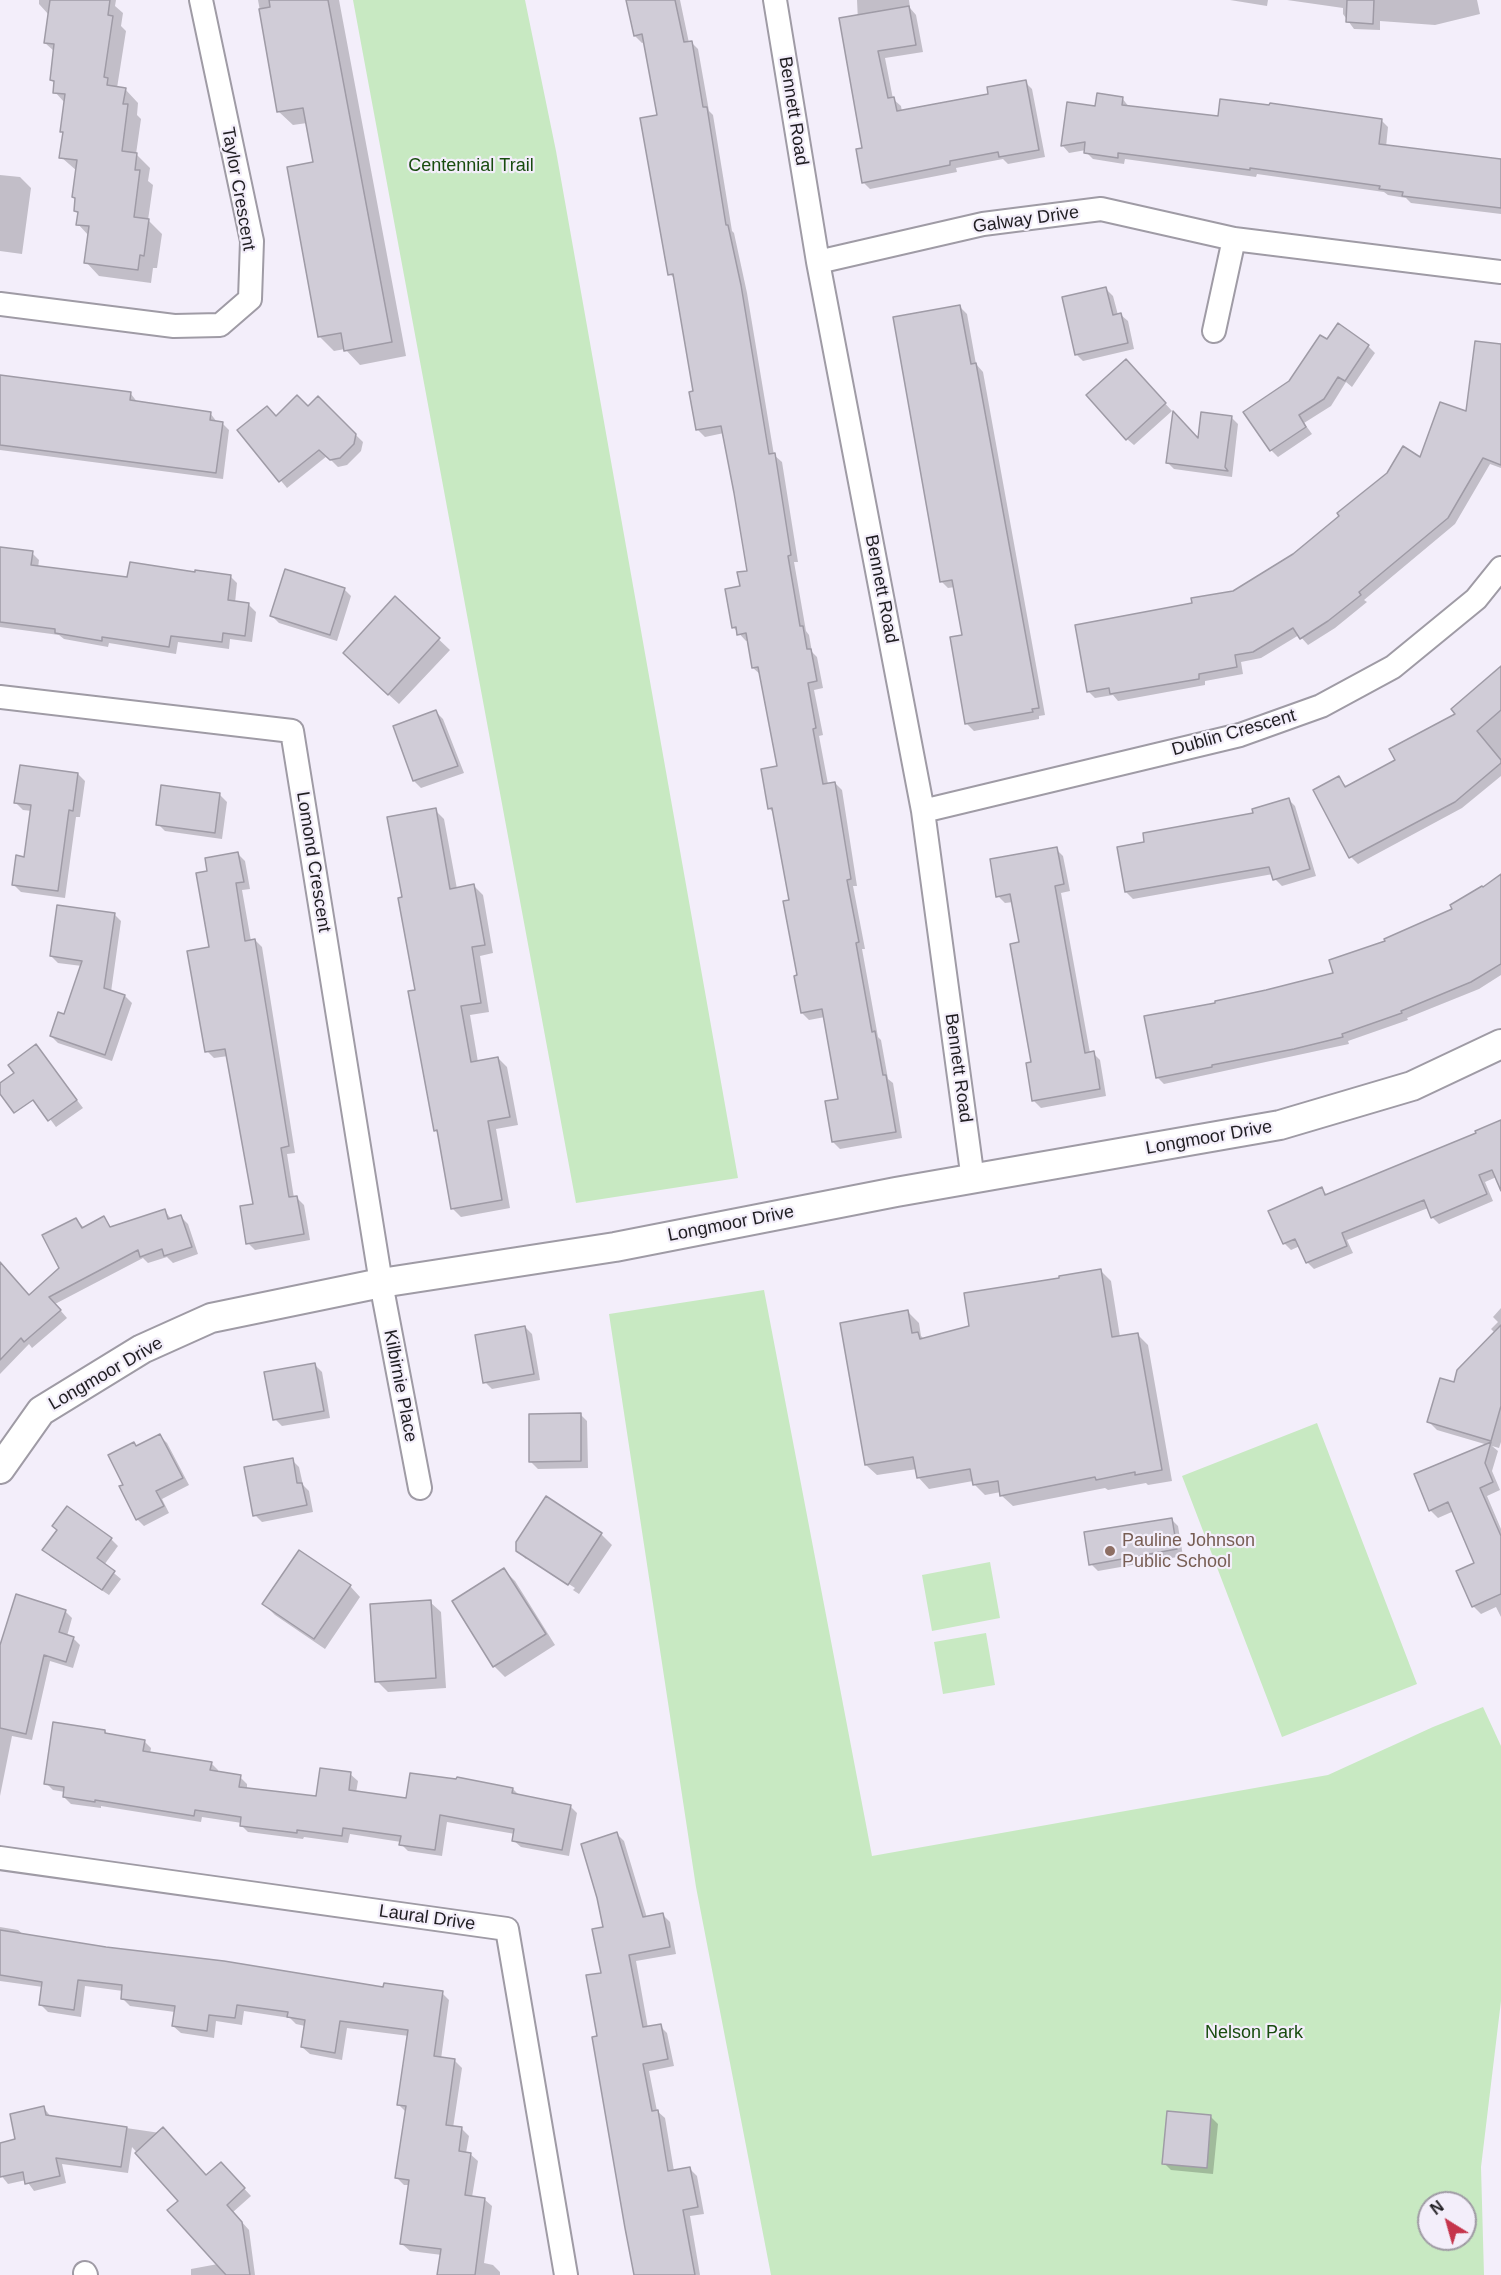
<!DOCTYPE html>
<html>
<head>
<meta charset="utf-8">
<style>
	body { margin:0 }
	#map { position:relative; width:1501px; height:2275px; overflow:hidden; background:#f3eefa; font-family:Helvetica,sans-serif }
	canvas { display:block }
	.north { position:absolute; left:1417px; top:2191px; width:60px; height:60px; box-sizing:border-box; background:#f3eefa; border:2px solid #9f9ba4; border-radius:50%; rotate:323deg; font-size:16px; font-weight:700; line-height:24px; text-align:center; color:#201e22 }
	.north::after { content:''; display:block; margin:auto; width:21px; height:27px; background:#c5354c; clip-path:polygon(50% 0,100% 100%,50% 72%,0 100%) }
</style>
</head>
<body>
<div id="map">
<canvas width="1501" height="2275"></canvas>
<div class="north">N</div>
</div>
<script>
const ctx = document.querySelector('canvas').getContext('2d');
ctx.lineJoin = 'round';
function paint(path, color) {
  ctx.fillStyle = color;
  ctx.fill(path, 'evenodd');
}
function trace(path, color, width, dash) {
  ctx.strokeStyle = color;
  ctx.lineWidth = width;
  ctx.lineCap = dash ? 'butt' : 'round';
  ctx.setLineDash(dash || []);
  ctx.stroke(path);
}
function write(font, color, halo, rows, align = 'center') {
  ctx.font = font + ' Helvetica,sans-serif';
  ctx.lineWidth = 4.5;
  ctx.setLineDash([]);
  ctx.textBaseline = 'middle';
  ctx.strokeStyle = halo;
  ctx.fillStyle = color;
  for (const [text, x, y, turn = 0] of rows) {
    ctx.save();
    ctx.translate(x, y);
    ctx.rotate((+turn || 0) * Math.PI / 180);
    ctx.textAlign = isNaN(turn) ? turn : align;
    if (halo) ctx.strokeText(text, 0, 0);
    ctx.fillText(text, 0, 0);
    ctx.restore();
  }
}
const green = new Path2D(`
	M353,0H525L556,151L738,1178L576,1203Z
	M764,1290L872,1856L1328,1775L1433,1727L1483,1707L1501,1746V2001L1481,2167L1484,2275H771L696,1887L609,1314ZM1429,2203H1465V2239H1429Z
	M1317,1423L1417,1684L1282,1737L1182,1476Z
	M990,1562L1000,1618L932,1631L922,1575Z
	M986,1633L995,1685L943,1694L934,1642Z`);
const shadow = new Path2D(`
	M39,0H116L115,6L123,13L121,26L126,31L117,88L125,89L138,103L137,115L141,119L136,154L150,168L148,181L153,185L148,220L162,234L157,268H153L151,283L99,276L86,262L89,236L78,224L79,214L75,211L76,200L73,197L77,171L61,157L64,135L61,131L65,103L55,92L56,84L51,80L54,51L45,43L49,15L39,4Z
	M258,0H339L406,356L360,365L345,349L334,351L319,336L315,163L307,123L293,125L278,111Z
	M628,0H680L689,43L691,42L698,49L709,111L713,115L732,231L734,233L747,293L774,455L782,462L798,562H794L806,631L809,635L812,652L817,657L823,688L814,690L823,735L819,736L828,784L835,783L842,790L857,886H853L865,949H862L878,1037L881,1040L888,1079L893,1083L902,1138L840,1149L833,1142L839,1100L825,1017L809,1020L802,1013L791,902L774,813L769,808L778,768L761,675L753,668L749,640L746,641L733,627L742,588L748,572L724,433L705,437L698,430L695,392L676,280L670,274L659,116L645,42L642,43L635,36Z
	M857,0H909L910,8L916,15L923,52L885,58L893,99L901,106L902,112L990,95L1025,82L1032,89L1045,157L1008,164L1003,159L956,168L957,172L870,189L863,182L864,149Z
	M1230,0H1268L1267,6Z
	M1287,0H1477L1480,14L1435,25L1380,21V30L1354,29L1343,14V8Z
	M1122,98L1129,107L1219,117L1381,120L1388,127L1386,147L1501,160V214L1411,203L1406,198L1388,195L1384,192L1257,174L1256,177L1125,159L1124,164L1093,159L1086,152V150L1069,153L1063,146L1069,104L1096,107Z
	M0,175L20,177L31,188L22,254L0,251Z
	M1106,289L1113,296L1118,315H1121L1128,321L1134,349L1083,361L1076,354Z
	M960,307L967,314L976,364L983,372L1045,715L1039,716V719L974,731L967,724L964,636L955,587L948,588L941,581Z
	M1327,342L1368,346L1375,353L1352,387L1346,382L1331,406L1304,423L1312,434L1278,457L1271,450L1290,382Z
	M1501,346V468L1490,464L1455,524L1364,600L1367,602L1335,628L1308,645L1299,635L1261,658L1241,662L1243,674L1205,681V685L1118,701L1113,695L1095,698L1088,691L1194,605L1233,592L1294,555L1421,459L1468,413Z
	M1133,368L1172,411L1134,445L1127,439Z
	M0,377L131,394L138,403L210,413L217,422L222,423L229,430L223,479L0,450Z
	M318,398L363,442L361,451L347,465L338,467L327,456L287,488L239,430L309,408Z
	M1231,417L1238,424L1232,477L1174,469L1167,462Z
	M0,548L32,553L39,560L38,568L129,579L196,574L230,576L237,583L235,603L249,605L256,612L252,642L230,639L229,649L178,642L176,654L109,643L108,647L64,639L59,635L0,627Z
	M344,589L351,596L337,641L279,623L272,616Z
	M395,598L450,650L399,704L355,664Z
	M1501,668V776L1462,808L1358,864L1351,857L1339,778L1347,787L1397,761L1458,715Z
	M436,712L443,719L464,773L421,788L414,781L394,727Z
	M78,774L85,781L80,817H76L65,898L21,892L14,885L26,858L32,811L23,810L16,803Z
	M220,795L227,802L222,839L165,831L158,824Z
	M1288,799L1295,806L1316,876L1282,886L1275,879L1273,874L1133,899L1126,892L1146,843L1255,814Z
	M435,810L444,819L457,889L474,886L483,895L493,953L480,956L489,1012L470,1015L478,1062L498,1058L507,1067L518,1125L496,1129L510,1208L461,1217L452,1208L439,1134L435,1130L403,899Z
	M1056,849L1063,856L1070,891L1061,893L1090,1053H1093L1100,1060L1106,1096L1041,1108L1034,1101L1033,1064L1021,943L1013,902L1005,903L998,896Z
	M238,854L245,861L250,889L242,890L251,941L255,940L262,947L295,1153L287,1154L294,1198H297L304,1205L310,1240L255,1250L248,1243L255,1205L228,1056L214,1058L207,1051L211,948L209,872Z
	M1501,876V975L1479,989L1407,1018L1408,1020L1348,1041L1349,1044L1164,1084L1157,1077L1217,1004L1335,974L1387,942L1454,910Z
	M114,914L121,921L111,992L125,996L132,1003L112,1061L58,1043L51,1036L65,1016L82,966L58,963L51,956Z
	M36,1046L83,1108L56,1127L10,1065Z
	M1501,1122V1175L1485,1182L1493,1201L1439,1224L1432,1217L1428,1208L1347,1240L1353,1253L1314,1269L1307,1262L1300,1246L1291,1250L1284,1243L1322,1189L1328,1196L1398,1168Z
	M164,1210L172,1220L181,1217L188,1224L198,1254L173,1263L167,1257L148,1263L143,1258L55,1304L67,1318L32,1348L29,1344L0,1374V1266L29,1296L61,1268L76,1219L84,1228L103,1218L112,1228Z
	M1101,1271L1111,1281L1120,1337L1137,1334L1148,1345L1172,1481L1148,1485L1146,1483L1108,1490L1105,1488L1013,1506L1002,1496L1001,1492L985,1495L974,1484L973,1481L929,1489L919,1478L917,1469L877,1475L866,1465L908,1312L919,1323L921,1336L924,1339L971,1327L1061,1280Z
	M1501,1308V1442L1499,1448L1492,1446L1498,1451L1492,1471L1500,1490L1487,1496L1501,1529V1617L1496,1607L1481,1614L1473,1606L1476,1564L1454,1511L1438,1518L1430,1510L1488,1445L1437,1430L1429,1422L1455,1384L1495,1333L1491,1329L1498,1322L1493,1317Z
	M525,1327L532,1334L540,1380L492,1389L485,1382Z
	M315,1365L322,1372L330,1418L282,1426L275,1419Z
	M580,1414L587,1421L588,1468L538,1469L531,1462Z
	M160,1436L167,1443L189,1485L162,1499L169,1513L144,1526L137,1519L125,1485L134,1444L138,1447Z
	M292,1460L299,1467L303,1485L309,1491L313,1512L262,1522L255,1515Z
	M1171,1519L1178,1526L1183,1556L1098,1571L1091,1564Z
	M601,1534L612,1545L579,1594L527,1560L573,1590L575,1588L526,1556V1559L517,1550Z
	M111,1539L118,1546L104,1565L121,1579L109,1595L51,1557L44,1550Z
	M504,1570L515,1581L555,1645L505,1677L494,1666Z
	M350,1586L360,1597L325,1649L275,1615L264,1604Z
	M430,1602L441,1612L446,1688L388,1692L377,1681Z
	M65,1611L72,1618L67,1636L73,1638L80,1645L73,1668L50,1661L32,1740L12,1736L0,1796V1651Z
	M105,1731L108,1735L144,1741L151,1748L150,1754L211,1763L218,1770V1773L240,1777L247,1784V1789L317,1798L350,1774L358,1781L356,1793L408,1800L513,1789L520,1796L570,1806L577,1813L569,1856L521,1847L513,1840L515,1834L447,1822L442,1856L408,1851L401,1844V1842L350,1834L348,1843L304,1837L303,1839L248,1832L241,1825L242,1823L202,1817L201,1822L101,1806V1808L71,1804L64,1797L65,1792L53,1790L46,1783Z
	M617,1834L624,1841L647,1918L663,1915L670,1922L676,1954L636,1961L648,2028L660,2026L667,2033L674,2066L649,2071L657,2111L665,2118L674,2171L690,2169L697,2176L704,2214L690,2216L700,2275H635L599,2037L604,1929Z
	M0,1927L18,1930L24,1935L384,1989L442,1993L449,2000L441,2059L454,2060L462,2068L453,2128L462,2129L469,2136L466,2153L470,2154L478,2161L472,2197L484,2199L492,2206L484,2263L493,2265L500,2272V2275H439L442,2255L410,2251L402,2244L409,2185H404L396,2177L406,2112L399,2105L409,2036L347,2028L342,2060L310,2054L302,2047L305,2026L296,2024L290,2018L244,2011L242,2025L216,2021L214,2038L181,2033L173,2026L175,2012L130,2006L122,1998L123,1991L85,1986L81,2017L48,2012L40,2004L43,1987L0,1981Z
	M44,2108L51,2117L167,2134L206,2177L228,2171L251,2196L233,2212L249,2230L255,2275H191V2269L218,2264L180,2201L132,2147L128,2173L62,2164L66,2183L34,2191L26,2180L8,2184L0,2174V2144L17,2140Z
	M1211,2117L1218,2124L1213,2174L1171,2170L1164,2163Z`);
const building = new Path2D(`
	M50,0H110L108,15L113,16L104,77L108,78L107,85L126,88L123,104H128L122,151L137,153L135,170H140L134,217L149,219L144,256L140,255L138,270L84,263L89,226L76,225L78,212L74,211L75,198L72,197L77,160L59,158L63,132H60L65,94L53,93L54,81L50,80L54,44L44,43Z
	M269,0H328L392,342L344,351L341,333L318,337L287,167L313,162L303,108L277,112L259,9L270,7Z
	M626,0H675L684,42L692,41L703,107H707L726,225H728L741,285L769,454L775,453L791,555L788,556L800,626H803L807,649H811L817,681L808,683L816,728L813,729L823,784L835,782L851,879L847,880L859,942L856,943L872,1032L875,1031L883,1075H886L896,1132L832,1142L825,1101L838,1099L822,1009L801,1013L794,976L797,975L783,901L789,900L772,808L768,809L761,769L777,766L758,667L752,668L746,633L737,635L736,627L732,628L725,589L740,586L737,572L747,571L734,493L721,426L696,430L689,392L693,391L673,274L668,275L640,118L657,115L642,34L634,36Z
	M1347,0H1374L1373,24L1346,22Z
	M909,6L916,45L878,51L888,98L894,97L897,111L988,94L987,87L1026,80L1039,150L999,157L998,152L950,161V165L862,183L856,149L862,148L839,18Z
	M1097,93L1123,97L1122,105L1218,116L1220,99L1269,105L1270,103L1382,119L1379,144L1501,159V208L1402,196L1403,192L1379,189L1380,186L1250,168V170L1118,153V158L1084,153L1085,142L1061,146L1067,102L1095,106Z
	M1106,287L1113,315L1121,313L1128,343L1075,355L1062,297Z
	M960,305L971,364L976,363L1039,708L1032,709L1033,712L965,724L950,637L962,635L952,580L940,582L893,317Z
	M1338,323L1369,345L1345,381L1338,377L1324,399L1299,415L1306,427L1270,451L1243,412L1289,381L1320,335L1327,339Z
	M1475,341L1501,344V465L1483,458L1448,518L1359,592L1361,595L1328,621L1300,639L1293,628L1253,652L1235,655L1237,667L1199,674V679L1110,694L1109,688L1087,692L1075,625L1192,603L1191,598L1233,591L1293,554L1339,516L1337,513L1387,473L1403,446L1420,457L1440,402L1466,411Z
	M1126,359L1166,403L1126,440L1086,395Z
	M0,375L131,392L130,400L211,412L210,420L223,422L216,473L0,445Z
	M297,395L308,406L318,396L356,434L354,444L340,458L330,460L319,450L279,482L237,430L267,406L276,416Z
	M1173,411L1198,438L1201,412L1232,416L1225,467L1228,471L1166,463Z
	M0,547L33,551L31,565L127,577L130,562L195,572V570L231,575L228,600L249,603L245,636L223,633L222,642L171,636L169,647L102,637V641L55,633V629L0,622Z
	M285,569L345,588L330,635L270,616Z
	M395,596L440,638L388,695L343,653Z
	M1501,666V710L1477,731L1501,760V763L1455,802L1349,858L1313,790L1339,776L1345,787L1395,760L1389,749L1455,714L1451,709Z
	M436,710L458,766L413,781L393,726Z
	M20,765L78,773L73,811L69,810L58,891L12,885L16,855L24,857L31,805L14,803Z
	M161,785L220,793L215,833L156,825Z
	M1289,798L1310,869L1273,880L1269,867L1125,892L1117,847L1144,842L1143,833L1253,813L1252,809Z
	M436,808L450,889L474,884L485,945L472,947L481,1003L461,1006L471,1062L498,1057L510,1117L488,1121L502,1200L451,1209L437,1130L434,1131L408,991L415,990L398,898L402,897L387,817Z
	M1057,847L1064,884L1055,886L1085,1053L1094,1051L1100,1089L1032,1101L1026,1063L1031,1062L1010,944L1019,942L1010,894L996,897L990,859Z
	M238,852L244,882L236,883L245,941L255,939L289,1146L281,1148L289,1197L297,1196L304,1234L246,1244L240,1206L253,1204L225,1049L205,1052L187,951L209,947L196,873L207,871L205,858Z
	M1501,874V964L1471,982L1401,1011L1402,1013L1342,1034L1343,1037L1294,1049L1212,1065V1067L1156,1078L1144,1016L1215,1003V1001L1266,990L1333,973L1329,960L1385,941L1384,939L1452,909L1450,905L1482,886L1483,887Z
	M57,905L115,913L104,988L125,995L105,1055L50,1036L58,1012L64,1014L82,961L50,956Z
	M36,1044L77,1100L48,1121L33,1100L14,1113L0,1094V1083L14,1073L8,1065Z
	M1501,1120V1191L1492,1170L1479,1175L1487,1194L1431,1218L1424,1200L1342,1233L1347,1246L1306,1263L1295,1239L1283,1244L1268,1211L1322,1187L1325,1195L1476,1133L1475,1131Z
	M165,1209L168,1219L181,1215L192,1247L164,1256L162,1249L140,1257L138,1250L49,1297L61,1310L24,1342L21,1338L0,1360V1262L29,1295L59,1268L42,1235L76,1218L82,1228L104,1216L110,1227Z
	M1101,1269L1112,1337L1138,1333L1162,1470L1135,1475V1472L1096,1480L1095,1477L1000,1496L998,1481L973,1485L970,1469L917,1478L913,1457L865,1465L840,1323L908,1310L912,1333L918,1332L920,1339L969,1326L964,1293L1059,1278V1276Z
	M1501,1325V1406L1491,1441L1427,1422L1440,1378L1454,1382L1457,1370Z
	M525,1326L534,1374L483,1383L475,1335Z
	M315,1363L324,1411L273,1420L264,1372Z
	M581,1413V1461L529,1462V1414Z
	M160,1434L183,1478L156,1491L164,1506L136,1520L119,1486L123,1485L108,1455L134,1442L136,1446Z
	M1491,1442L1485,1463L1493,1482L1480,1488L1501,1536V1594L1472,1607L1456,1571L1474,1563L1448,1502L1429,1511L1414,1474Z
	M293,1458L297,1483H302L307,1505L253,1516L244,1467Z
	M546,1496L602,1533L568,1585L516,1551V1542Z
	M67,1506L112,1538L97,1558L115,1571L102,1590L42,1550L57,1530L52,1526Z
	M1172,1518L1177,1549L1089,1565L1084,1532Z
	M299,1550L351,1585L314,1639L262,1604Z
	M504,1568L546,1634L493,1667L452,1601Z
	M16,1594L66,1610L59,1632L74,1637L66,1662L44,1655L26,1734L0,1728V1645Z
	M431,1600L436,1678L375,1682L370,1604Z
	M53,1722L105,1730V1733L145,1740L143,1751L212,1762L210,1770L241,1775L239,1787L316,1796L320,1768L351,1772L349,1790L406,1798L410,1773L456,1779L457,1777L513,1788L512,1793L571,1805L562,1850L512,1841L514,1829L440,1815L435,1850L399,1845L401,1836L343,1828L342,1836L297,1830V1833L240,1826L241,1817L195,1810L194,1816L95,1800V1802L63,1797L64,1787L44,1784Z
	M617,1832L643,1917L663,1913L670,1947L629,1955L643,2027L661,2024L668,2059L643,2064L652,2111L658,2110L668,2171L690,2167L698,2207L683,2210L695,2275H634L625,2228L592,2037L597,2036L586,1975L601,1973L592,1929L603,1927L597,1898L581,1844Z
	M0,1930L106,1947L224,1961L383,1987L384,1983L443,1991L434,2056L455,2059L446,2125L462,2127L459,2151L471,2153L465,2195L485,2198L475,2275H437L441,2249L400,2244L409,2180L395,2178L406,2106L397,2105L408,2030L340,2021L335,2053L301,2047L305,2020L287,2017L288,2012L237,2005L235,2018L209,2015L207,2031L172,2026L175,2006L121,1999L122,1985L78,1980L74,2010L39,2005L42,1982L0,1975Z
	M44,2106L46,2115L127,2127L121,2167L56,2158L60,2176L25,2184L23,2172L0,2177V2143L15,2139L10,2114Z
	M1167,2111L1211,2115L1207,2168L1162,2164Z
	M163,2127L206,2175L221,2162L245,2188L227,2205L242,2222L250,2275H226L167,2210L178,2201L135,2153Z`);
const minor = new Path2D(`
	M775,0L818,262L923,811L973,1180
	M818,262L983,224L1101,209L1234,239L1501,272
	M0,304L174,326L220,325L250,299L252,241L201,0
	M1214,331L1234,239
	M0,697L292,731L381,1283L420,1488
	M923,811L1240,735L1321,706L1393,667L1476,599L1501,568
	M0,1858L507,1929L566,2275
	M85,2273L86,2275`);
const tertiary = new Path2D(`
	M0,1469L41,1411L142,1349L211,1318L381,1283L615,1247L896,1192L1280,1125L1412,1086L1501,1044`);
const markers = [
	[1110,1551,6,"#8d6e63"]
];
const streetNames = [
	["Bennett Road",793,111,81],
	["Taylor Crescent",238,189,80],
	["Galway Drive",1026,220,-8],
	["Bennett Road",881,589,79],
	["Dublin Crescent",1234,733,-16],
	["Lomond Crescent",313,862,81],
	["Bennett Road",958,1068,82],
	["Longmoor Drive",1209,1138,-10],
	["Longmoor Drive",731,1224,-11],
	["Longmoor Drive",106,1374,-30],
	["Kilbirnie Place",400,1386,79],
	["Laural Drive",427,1918,8]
];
const parkNames = [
	["Centennial Trail",471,166],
	["Nelson Park",1254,2033]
];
const educationNames = [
	["Pauline Johnson",1122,1541],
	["Public School",1122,1562]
];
paint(green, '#c8e9c2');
paint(shadow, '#0003');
paint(building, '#d0ccd7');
trace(building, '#9f9ba6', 1.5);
trace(minor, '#9f9ba5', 26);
trace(tertiary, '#9f9ba5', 32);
trace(minor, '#fff', 22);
trace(tertiary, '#fff', 28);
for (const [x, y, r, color] of markers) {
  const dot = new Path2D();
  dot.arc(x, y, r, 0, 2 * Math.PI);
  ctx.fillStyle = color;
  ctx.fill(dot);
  trace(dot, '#f3eefa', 2);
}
write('18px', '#201e22', '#f3eefa', streetNames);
write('18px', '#184c0f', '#f3eefa', parkNames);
write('18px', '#785e54', '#f3eefa', educationNames, 'left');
</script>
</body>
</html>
